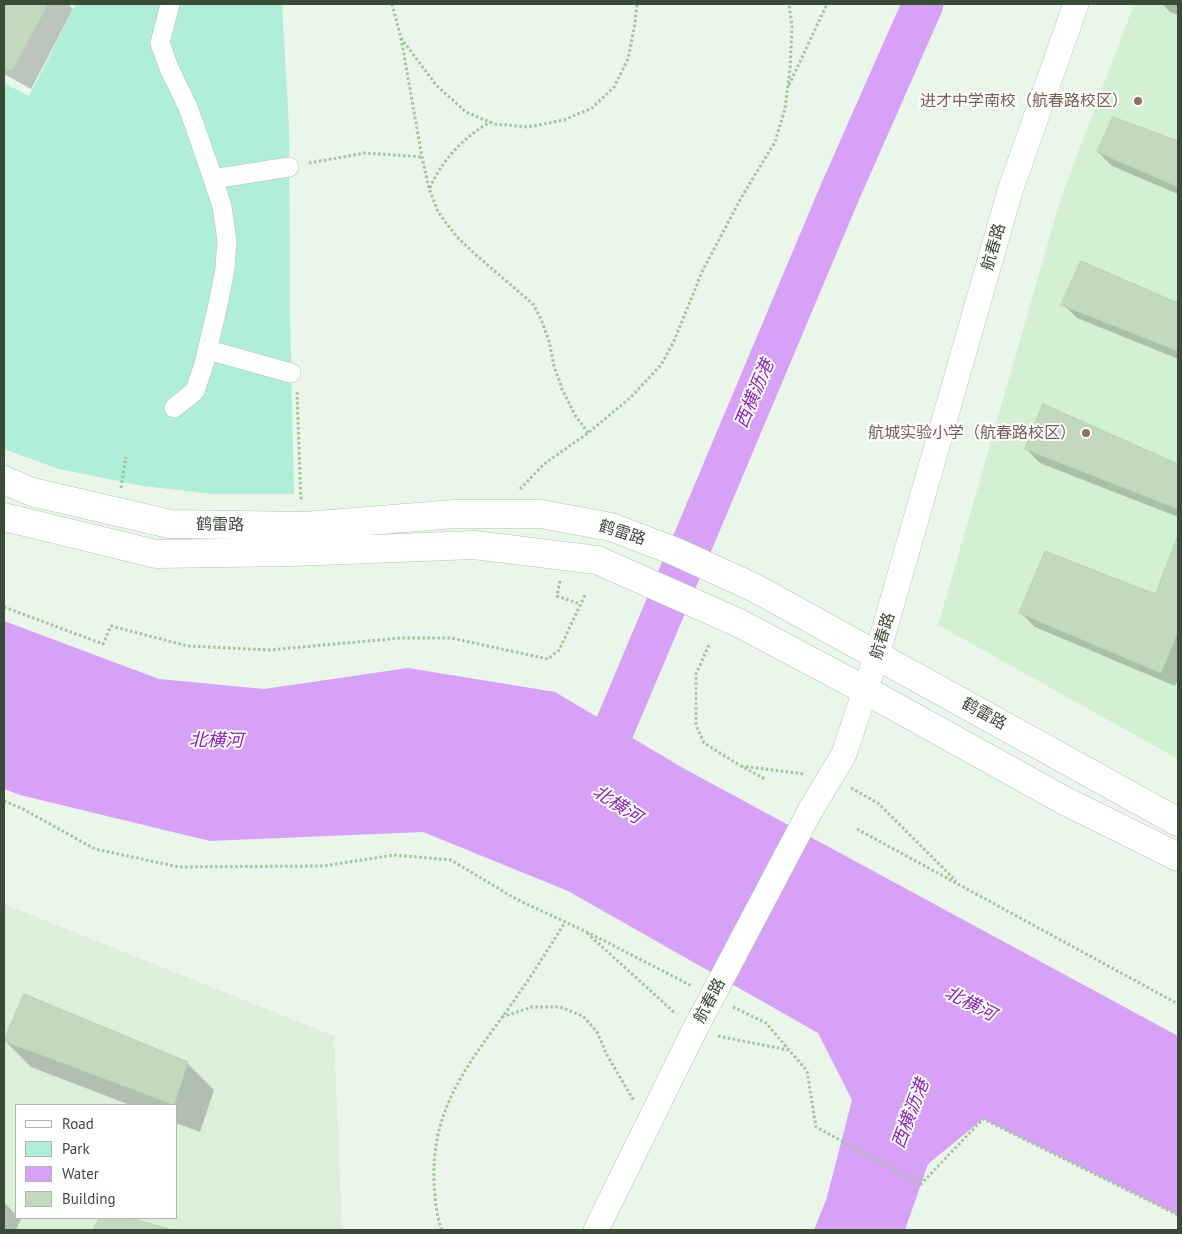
<!DOCTYPE html>
<html>
<head>
<meta charset="utf-8">
<style>
	body { margin:0 }
	#map { position:relative; width:1182px; height:1234px; overflow:hidden; background:#eaf6e9; font-family:"PT Sans",sans-serif }
	canvas { display:block }
	.frame { position:absolute; inset:0; border:5px solid #3a4b37; pointer-events:none }
	.legend { position:absolute; left:15px; top:1104px; width:162px; height:115px; box-sizing:border-box; background:#fff; border:1px solid #b0b7af; margin:0; padding:6px 9px; list-style:none; font-size:15px; color:#3a4b37 }
	.legend li { display:flex; align-items:center; gap:10px; height:25px }
	.legend b { width:25px; border:1px solid #b0b7af }
</style>
</head>
<body>
<div id="map">
<canvas width="1182" height="1234"></canvas>
<div class="frame"></div>
<ul class="legend">
<li><b style="height:6px;background:#fff"></b>Road</li>
<li><b style="height:14px;background:#afeed9"></b>Park</li>
<li><b style="height:14px;background:#d8a1f8"></b>Water</li>
<li><b style="height:14px;background:#c2d9bd"></b>Building</li>
</ul>
</div>
<script>
const ctx = document.querySelector('canvas').getContext('2d');
ctx.lineJoin = 'round';
function paint(path, color) {
  ctx.fillStyle = color;
  ctx.fill(path, 'evenodd');
}
function trace(path, color, width, dash) {
  ctx.strokeStyle = color;
  ctx.lineWidth = width;
  ctx.lineCap = dash ? 'butt' : 'round';
  ctx.setLineDash(dash || []);
  ctx.stroke(path);
}
function write(font, color, halo, rows, align = 'center') {
  ctx.font = font + ' "PT Sans","Noto Sans SC",sans-serif';
  ctx.lineWidth = 4;
  ctx.setLineDash([]);
  ctx.textBaseline = 'middle';
  ctx.strokeStyle = halo;
  ctx.fillStyle = color;
  for (const [text, x, y, turn = 0] of rows) {
    ctx.save();
    ctx.translate(x, y);
    ctx.rotate((+turn || 0) * Math.PI / 180);
    ctx.textAlign = isNaN(turn) ? turn : align;
    if (halo) ctx.strokeText(text, 0, 0);
    ctx.fillText(text, 0, 0);
    ctx.restore();
  }
}
const residential = new Path2D(`
	M4,904L334,1036L342,1230H4ZM16,1105H176V1218H16Z`);
const education = new Path2D(`
	M1134,4H1178V759L938,625L1061,198Z`);
const green = new Path2D(`
	M76,4H282L289,128L290,314L294,494H213L143,486L59,469L4,449V83L29,96Z`);
const water = new Path2D(`
	M4,621L159,679L264,689L408,668L555,692L683,768L1178,1036V1215L983,1119L928,1164L905,1230H814L827,1197L852,1100L818,1033L568,891L423,832L210,841L20,795L4,789Z`);
const shadow = new Path2D(`
	M4,4H68L73,9L31,89L4,74Z
	M1162,4H1178V15L1170,12Z
	M1114,118L1178,142V194L1112,166L1098,152Z
	M1081,262L1178,304V359L1077,318L1063,304Z
	M1044,406L1178,466V517L1040,463L1026,449Z
	M1178,540V679L1175,686L1035,627L1021,613L1156,596Z
	M4,1040L187,1063L214,1090L200,1132L176,1123V1105H130L31,1067Z
	M4,1202L16,1215V1218L21,1219L16,1230H4Z
	M101,1218H127L167,1230H95Z`);
const river = new Path2D(`
	M593,779L840,192L923,4`);
const building = new Path2D(`
	M4,4H48L12,71L4,67Z
	M1113,117L1178,141V187L1097,152Z
	M1081,261L1178,303V351L1061,305Z
	M1043,404L1178,464V509L1025,449Z
	M1178,536V631L1161,673L1019,613L1045,551L1155,594Z
	M24,994L188,1062L174,1105L4,1041Z
	M100,1218H131L172,1230H93Z`);
const path = new Path2D(`
	M392,4L401,38L436,85L466,112L495,124L528,127L564,120L592,108L614,87L628,59L635,23L637,4
	M401,38L422,157L429,188L438,212L456,236L476,255L533,304L541,319L549,341L554,366L562,389L575,415L588,433
	M789,85L827,4
	M309,163L365,153L422,157
	M430,188C441,161 464,137 490,122
	M297,392L301,501
	M121,488L126,457
	M520,489L544,464L588,433L630,398L661,365L674,341L702,272L741,198L775,142L785,109L790,69L792,27L789,4
	M560,581L557,596L580,604
	M4,607L103,644L111,626L188,646L269,650L401,638H451L548,659L559,650L586,593
	M709,645L696,674V725L704,743L741,766L765,779
	M741,766L805,774
	M851,788L878,803L956,881
	M4,801L23,809L95,849L179,867L323,866L394,855L451,860L516,899L589,933L692,986
	M857,829L1178,1004
	M587,933L676,1014
	M733,1007L766,1023L807,1071L816,1127L921,1184L983,1119L1178,1215
	M502,1017L532,1007H560L583,1016L597,1032L607,1055L634,1101
	M718,1036L788,1050
	M442,1230C436,1215 435,1198 434,1182C431,1107 470,1062 511,1005C530,978 548,950 565,922`);
const pedestrian = new Path2D(`
	M170,4L160,43L169,68L188,107L209,167L222,206L227,241L225,268L219,300L204,364L195,391L174,408
	M213,179L289,167
	M208,350L291,373`);
const minor = new Path2D(`
	M810,811L844,754L877,655L1010,191L1076,4
	M596,1230L694,1031`);
const tertiary = new Path2D(`
	M4,480L32,492L170,524L305,526L455,514H541L611,527L674,551L755,588L1178,822
	M4,517L156,554L293,552L474,545L597,560L739,623L865,690L1065,801L1178,857`);
const minorBridge = new Path2D(`
	M694,1031L810,811`);
const markers = [
	[1138,101,5,"#8d6e63"],
	[1086,433,5,"#8d6e63"]
];
const educationNames = [
	["进才中学南校（航春路校区）",1128,101],
	["航城实验小学（航春路校区）",1076,433]
];
const streetNames = [
	["航春路",994,247,-74],
	["鹤雷路",220,525,1],
	["鹤雷路",622,533,18],
	["航春路",883,636,-73],
	["鹤雷路",984,714,29],
	["航春路",710,1001,-62]
];
const waterNames = [
	["西横沥港",755,394,-67],
	["北横河",216,741,1],
	["北横河",617,805,33],
	["北横河",970,1004,27],
	["西横沥港",911,1114,-69]
];
paint(residential, '#ddefdb');
paint(education, '#d4f0d2');
paint(green, '#afeed9');
paint(water, '#d8a1f8');
paint(shadow, '#0003');
trace(river, '#d8a1f8', 41);
paint(building, '#c2d9bd');
trace(building, '#b6d5b0', 1);
trace(pedestrian, '#b1c6ae', 20);
trace(minor, '#b1c6ae', 26);
trace(tertiary, '#b1c6ae', 29);
trace(path, '#a0c69a', 3, [2.5, 2.5]);
trace(pedestrian, '#fff', 19);
trace(minor, '#fff', 25);
trace(tertiary, '#fff', 28);
trace(minorBridge, '#b1c6ae', 26, []);
trace(minorBridge, '#fff', 25);
for (const [x, y, r, color] of markers) {
  const dot = new Path2D();
  dot.arc(x, y, r, 0, 2 * Math.PI);
  ctx.fillStyle = color;
  ctx.fill(dot);
  trace(dot, '#fff', 2);
}
write('16px', '#785e54', '#fff', educationNames, 'right');
write('16px', '#3a4b37', '#fff', streetNames);
write('italic 18px', '#8a24c3', '#fff', waterNames);
</script>
</body>
</html>
